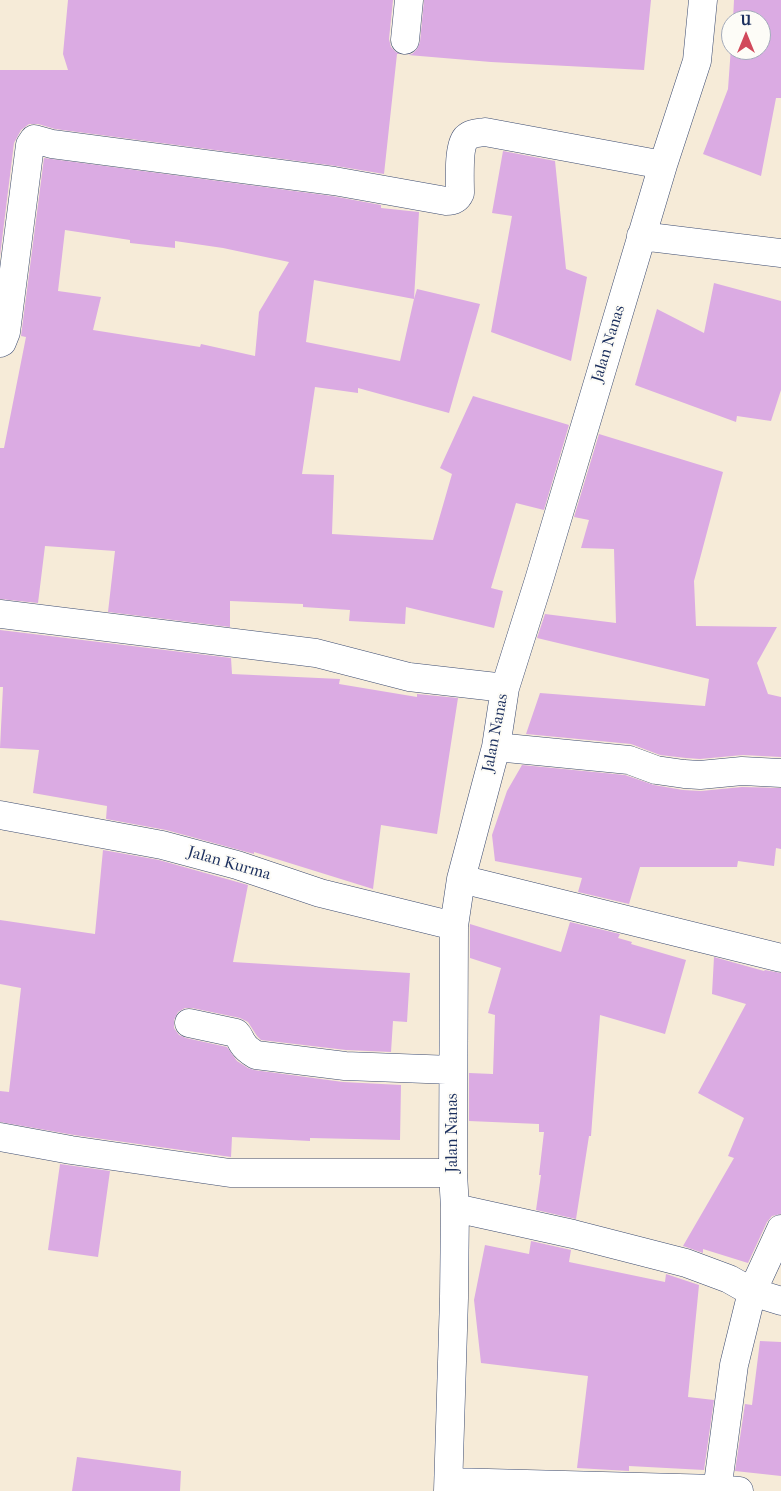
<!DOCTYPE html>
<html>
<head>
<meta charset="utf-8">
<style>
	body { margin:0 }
	#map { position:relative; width:781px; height:1491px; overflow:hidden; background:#f6ebd8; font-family:"IM FELL French Canon",serif }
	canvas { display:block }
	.north { position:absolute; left:721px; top:10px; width:50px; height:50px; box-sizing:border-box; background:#fdfcf7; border:1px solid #a3aaba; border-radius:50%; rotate:0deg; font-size:14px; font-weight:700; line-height:20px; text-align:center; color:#1b2f5e }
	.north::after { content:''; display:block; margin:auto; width:18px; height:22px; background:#d1495b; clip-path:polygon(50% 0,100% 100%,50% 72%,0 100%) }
</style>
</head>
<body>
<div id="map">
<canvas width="781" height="1491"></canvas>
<div class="north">U</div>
</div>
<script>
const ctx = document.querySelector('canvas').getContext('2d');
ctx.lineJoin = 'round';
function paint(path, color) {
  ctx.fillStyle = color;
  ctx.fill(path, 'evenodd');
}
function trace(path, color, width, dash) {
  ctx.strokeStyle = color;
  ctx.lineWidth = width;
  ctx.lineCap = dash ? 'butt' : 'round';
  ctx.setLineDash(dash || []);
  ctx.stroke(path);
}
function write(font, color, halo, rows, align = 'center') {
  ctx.font = font + ' "IM FELL French Canon",serif';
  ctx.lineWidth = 4;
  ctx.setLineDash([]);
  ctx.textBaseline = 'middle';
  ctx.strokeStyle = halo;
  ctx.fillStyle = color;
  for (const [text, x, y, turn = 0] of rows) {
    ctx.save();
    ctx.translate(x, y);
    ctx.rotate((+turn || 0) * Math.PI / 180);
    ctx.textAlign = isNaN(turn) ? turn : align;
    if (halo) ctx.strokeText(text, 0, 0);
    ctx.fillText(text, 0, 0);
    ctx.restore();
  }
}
const building = new Path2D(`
	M68,0H393L389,39L391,47L396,52L400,54H397L384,174L336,166L55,129L38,124H29L21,130L14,143L0,256V70H68L63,54Z
	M424,0H651L644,70L491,62L408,55L412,54L417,49L420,42Z
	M734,0H781V98H776L761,176L703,154L728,89L731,47V50H761V20H733Z
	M503,151L555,161L566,269L587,277L571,361L491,332L512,216L492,213Z
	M44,158L332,196L381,205V208L419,212L414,299L417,289L480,304L449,413L358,388V393L315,387L302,474L334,475L332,534L433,540L452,474L440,468L473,396L569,425L544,510L516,503L491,588L503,591L494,628L406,607L405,624L349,621L350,610L303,607V604L230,601V627L108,612L115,551L45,546L38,603L0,599V448H4L26,337L21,336ZM65,230L130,240V243L175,248V241L223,248L289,262L259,312L255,356L201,344L200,347L93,330L101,297L58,291ZM314,280L414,299L400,361L306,342Z
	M714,283L781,301V390L771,421L737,416L736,422L635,385L657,309L704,333Z
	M599,434L723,472L694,581L696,626L777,627L757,663L768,694L781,697V757L743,755L700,759L686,758L660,755L631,744L526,734L540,693L705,706L709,679L537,638L545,614L616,623L614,549L581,548L589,520L574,517Z
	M0,630L231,658L232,674L340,679L339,684L417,697V694L458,698L437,834L381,825L373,889L254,852V854L166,830L106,819L107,806L33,793L39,750L0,748L3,687H0Z
	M522,765L625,775L654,785L683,790L701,791L742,787L781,788V849L776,848L774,866L738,861L737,867H640L629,904L578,892L582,878L495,861L492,835L507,791Z
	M103,850L159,860L248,885L233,962L410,973L407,1022L393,1021L391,1052L346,1050L261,1040L257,1036L248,1022L240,1018L192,1008H185L178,1012L174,1020V1028L179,1035L186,1038L227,1047L237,1061L248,1068L254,1070L343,1082L401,1085L400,1140L310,1138V1141L232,1137L231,1157L74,1135L0,1122V1091L9,1092L21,988L0,984V920L95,934Z
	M570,922L620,934L618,938L632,942L631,944L686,960L665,1034L600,1015L591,1136H589L576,1219L536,1210L541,1175H539L544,1132H539V1124L469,1121V1073L493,1074L495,1015L488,1013L501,968L470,958V924L561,952Z
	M714,957L764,971L765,970L781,973V1214L772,1216L767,1222L748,1263L703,1249V1253L683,1246L734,1158L728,1156L744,1118L698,1093L746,1004L712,994Z
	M60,1164L110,1171L98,1257L48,1250Z
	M531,1241L571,1250L569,1262L665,1282L666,1274L699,1285L688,1397L714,1400L704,1470L629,1466V1471L577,1468L588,1376L481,1363L474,1300L485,1245L529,1254Z
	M760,1341L781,1342V1476L735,1471L745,1404L752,1405Z
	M77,1457L181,1471L180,1491H72Z`);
const street = new Path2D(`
	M405,40L409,0
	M641,236L781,253
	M0,343L2,342L6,332L30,145L34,139L52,144L334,181L446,201C453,201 457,200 460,193C460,181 458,147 466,138C471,133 478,133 485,132L663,165
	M0,614L316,653L409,677L505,688
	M496,747L629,760L656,770L684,774L700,775L742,771L781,773
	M0,815L162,845L237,865L320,893L454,926
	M461,879L781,958
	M189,1023L236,1033C240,1037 240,1040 243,1044C246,1049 251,1052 256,1055L345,1066L453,1070
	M0,1137L71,1150L230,1173H453
	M455,1208L573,1234L686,1263L729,1279L752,1292L781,1301
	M450,1482L717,1489L739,1491
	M448,1491L454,1298L455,1208L453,1173L454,926L461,879L496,747L505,688L539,580L663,165L697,61L703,0
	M717,1491L734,1365L752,1292L781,1229`);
const streetNames = [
	["Jalan Nanas",609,344,-73],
	["Jalan Nanas",496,733,-79],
	["Jalan Kurma",229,864,16],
	["Jalan Nanas",453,1133,-90]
];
paint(building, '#dbabe3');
trace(street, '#3c4b70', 29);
trace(street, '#fff', 28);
write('16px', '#1b2f5e', '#fdfcf7', streetNames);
</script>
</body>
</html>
